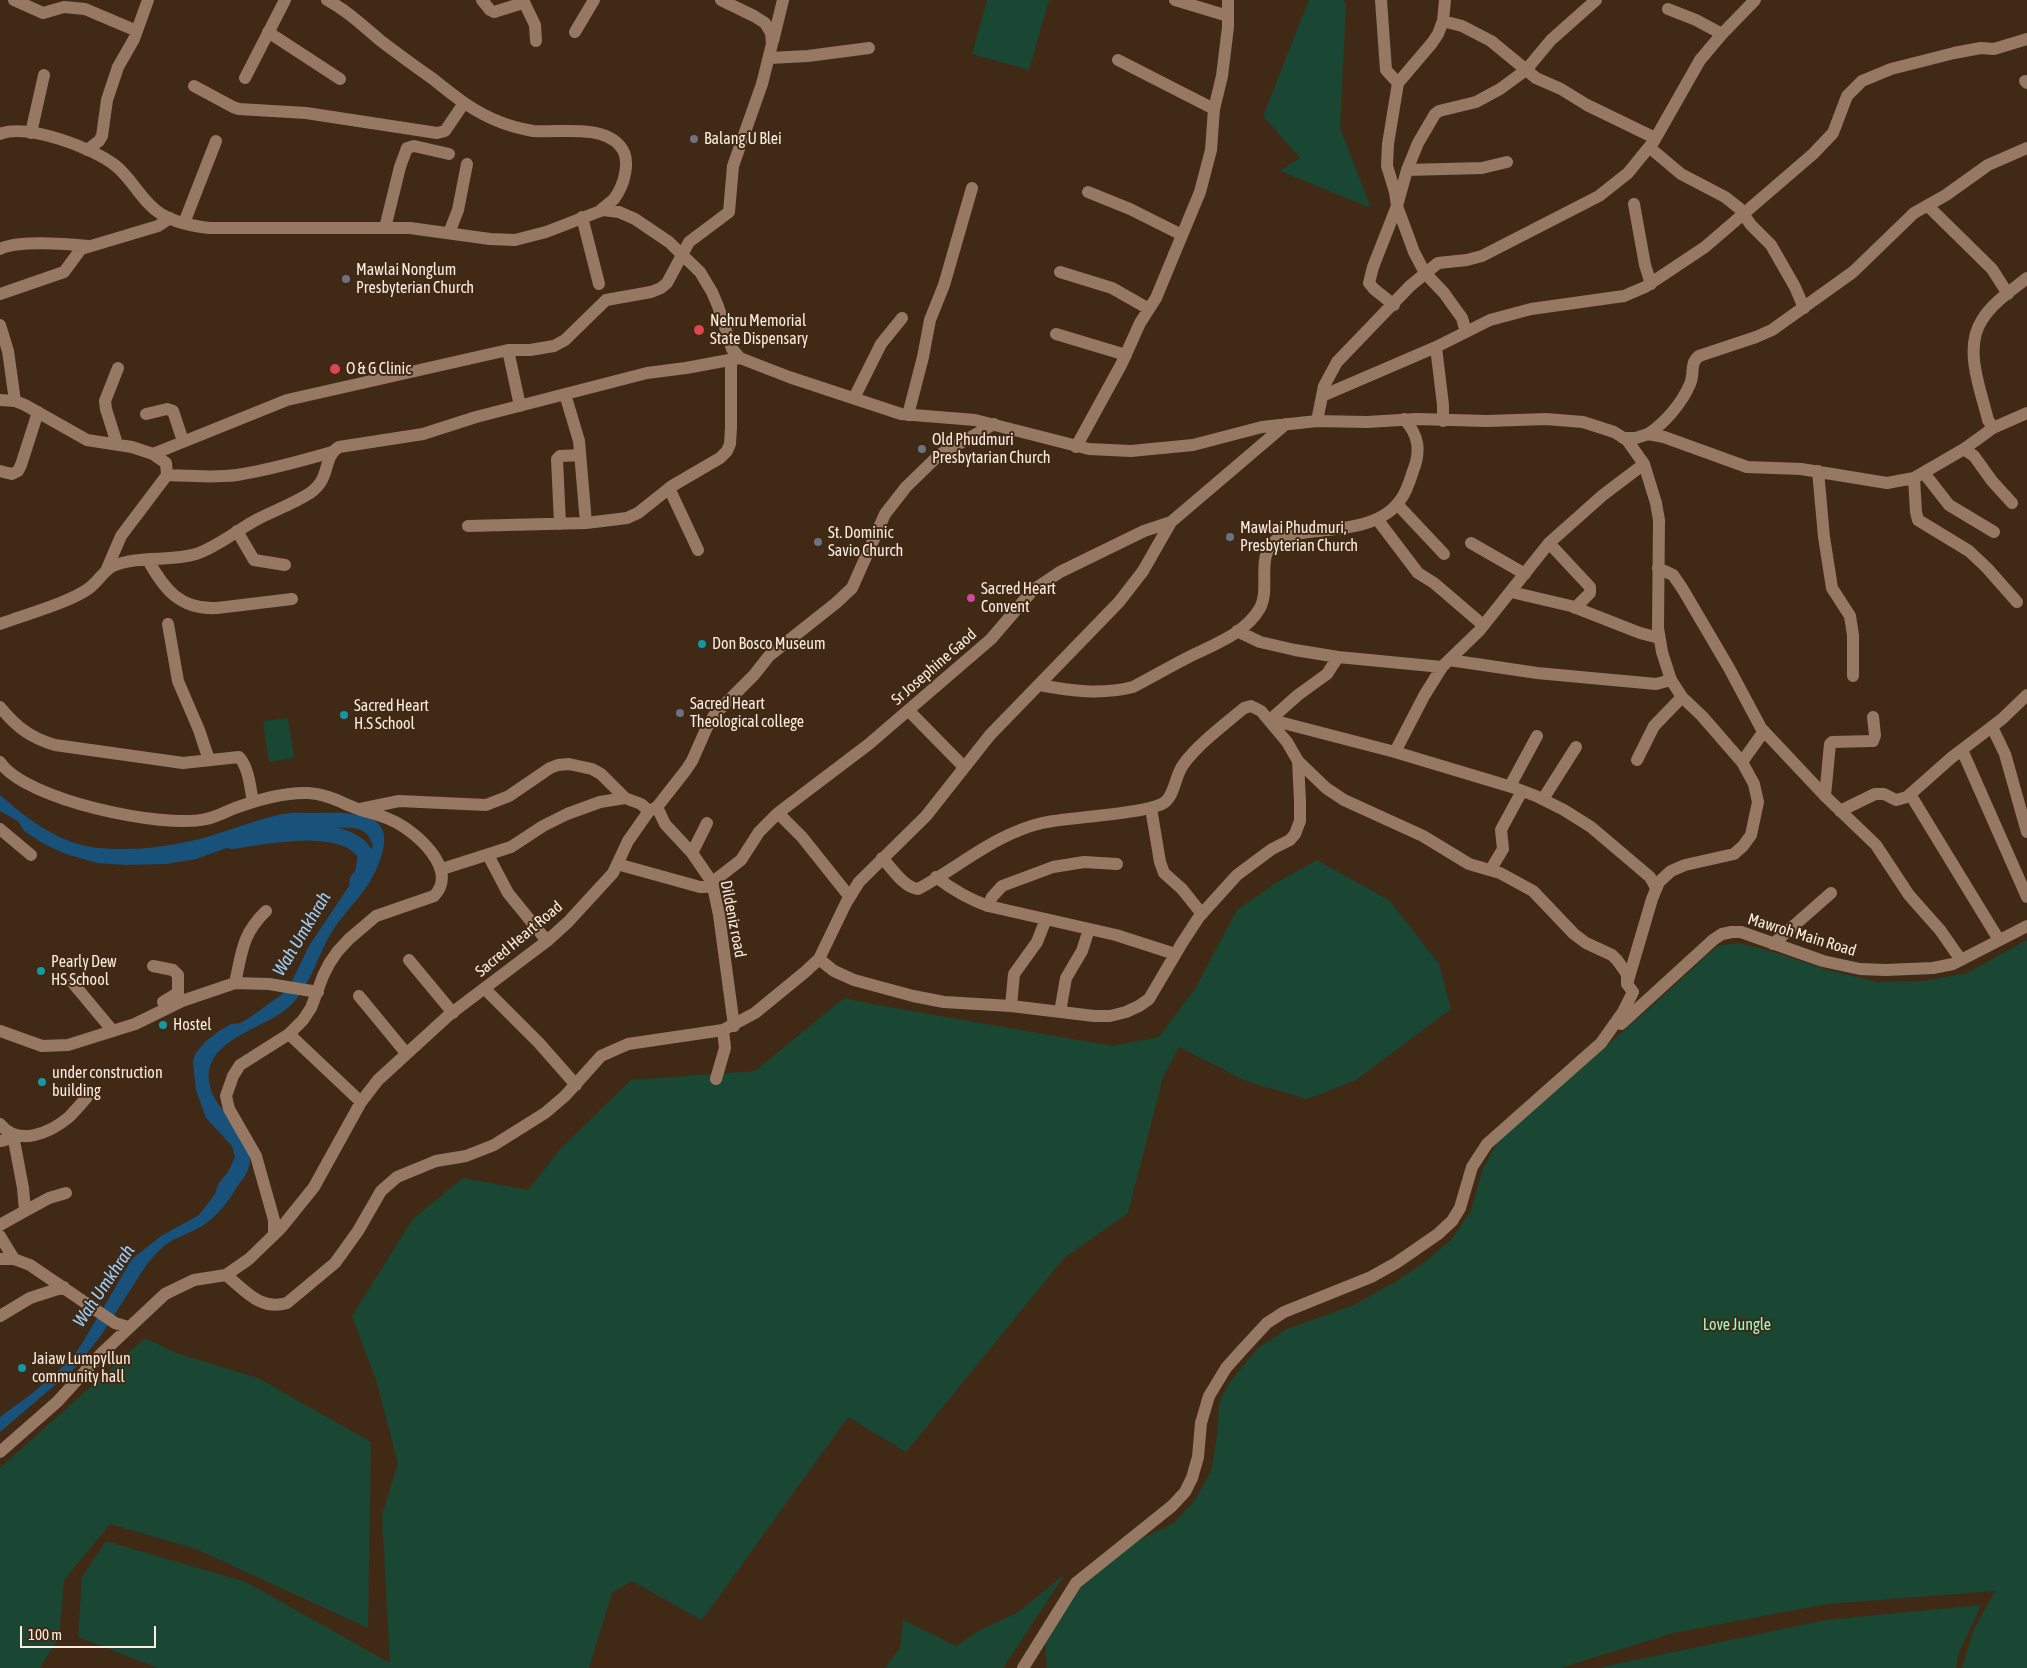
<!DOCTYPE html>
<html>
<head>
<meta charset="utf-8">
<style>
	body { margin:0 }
	#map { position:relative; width:2027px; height:1668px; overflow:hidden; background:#402a15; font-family:"Asap Condensed",sans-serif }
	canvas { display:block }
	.scale { position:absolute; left:20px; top:1626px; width:136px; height:22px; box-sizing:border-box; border:2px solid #fbecdf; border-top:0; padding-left:6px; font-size:15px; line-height:18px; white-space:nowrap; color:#fbecdf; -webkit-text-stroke:4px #402a15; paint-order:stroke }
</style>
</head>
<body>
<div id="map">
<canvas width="2027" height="1668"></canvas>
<div class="scale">100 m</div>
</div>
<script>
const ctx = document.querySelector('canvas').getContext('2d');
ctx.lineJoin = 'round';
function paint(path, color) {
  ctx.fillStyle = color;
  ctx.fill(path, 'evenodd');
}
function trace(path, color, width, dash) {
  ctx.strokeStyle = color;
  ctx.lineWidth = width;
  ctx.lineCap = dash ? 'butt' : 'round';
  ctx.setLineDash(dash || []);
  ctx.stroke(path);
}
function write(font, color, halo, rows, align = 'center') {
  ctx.font = font + ' "Asap Condensed",sans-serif';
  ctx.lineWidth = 4;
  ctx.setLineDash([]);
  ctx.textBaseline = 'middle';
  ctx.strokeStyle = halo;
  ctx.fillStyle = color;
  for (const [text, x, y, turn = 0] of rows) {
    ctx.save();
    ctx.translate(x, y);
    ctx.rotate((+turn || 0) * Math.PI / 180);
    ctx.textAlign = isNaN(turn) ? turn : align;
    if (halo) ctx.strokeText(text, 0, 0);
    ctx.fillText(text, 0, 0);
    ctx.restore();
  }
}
const green = new Path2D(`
	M987,0H1049L1029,70L972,54Z
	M1309,0H1344L1346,5L1340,128L1371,208L1280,171L1300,158L1263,116Z
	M288,718L294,758L269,762L263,721Z
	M1317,860L1390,901L1439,964L1451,1009L1356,1080L1307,1099L1246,1081L1179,1047L1163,1077L1128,1213L1064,1258L906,1452L848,1417L702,1620L632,1581L612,1593L589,1668H158L78,1637L82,1577L106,1541L246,1582L390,1663L382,1515L398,1463L376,1380L352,1316L413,1219L463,1178L528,1190L561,1148L631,1080L755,1071L844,998L877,1005L1113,1046L1159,1037L1196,987L1237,910L1276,883Z
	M2027,940V1668H1962L1973,1631L1995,1591L1827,1604L1673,1633L1560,1668H1047L1045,1644L1073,1593L1130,1544L1174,1523L1195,1500L1211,1471L1217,1437L1219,1403L1229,1383L1258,1348L1287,1329L1354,1305L1395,1282L1421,1265L1451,1240L1471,1211L1483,1168L1500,1138L1652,1006L1717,946L1738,943L1774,952L1824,969L1877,982L1925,981L1967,973Z
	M145,1338L176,1353L258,1378L371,1442L368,1628L196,1549L110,1524L64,1580L59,1637L40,1668H0V1468Z
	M1065,1574L1003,1668H885L900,1648L903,1620L956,1646L982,1629L1017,1613Z
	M1981,1605L1959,1653L1956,1668H1598L1826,1620Z`);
const water = new Path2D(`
	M0,795C26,818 56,841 91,847C121,851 152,849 181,843C216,837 248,821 283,814C292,812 302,813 312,813C329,813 376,809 383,831C387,844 380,862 374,874C364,895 345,911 333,930C318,954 311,985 291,1005C266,1030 205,1037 209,1081C210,1096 223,1109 230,1121C237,1132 244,1144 250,1156C251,1170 244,1177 237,1187C228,1202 218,1215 204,1225C194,1231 183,1235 173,1240C162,1246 155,1255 147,1264L102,1334L75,1368L0,1432V1417L34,1392L71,1359L83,1342L132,1259L161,1236L199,1215L215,1194L218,1184L228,1172L235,1157L232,1146L206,1118L196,1090L193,1062L195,1054L205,1042L219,1031L231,1024L240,1023L249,1018L281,995L290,985L309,946L363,865L373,846C369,835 366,831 355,828L288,826L196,859L166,864L126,865L97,863L66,854L44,844L24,831L18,821L0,811Z`);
const river = new Path2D(`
	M232,841C266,836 346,819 366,855L363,873L357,882`);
const minor = new Path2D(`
	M14,0L43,13L64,7L85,9L137,31
	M327,0C348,11 363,26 381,41C398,54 416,67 433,79C454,96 474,112 500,122C510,126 522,129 533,131C557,133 602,124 620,146C632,159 624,186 614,199C610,203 604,207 600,211
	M482,0L490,10L494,12L523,3
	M523,0L535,25L536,41
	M1175,0L1228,16
	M1381,0L1386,70L1398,83
	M1445,0L1443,21L1438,34L1432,43L1398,83L1388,144L1387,166L1395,192L1397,206L1414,252L1425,273L1444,293L1462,318L1466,332
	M1668,9L1696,20L1722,34
	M1443,21L1462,26L1491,41L1536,78L1561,89L1587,105L1655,138
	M268,32L340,79
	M575,32L594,0
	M773,41L783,0
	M770,58L808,56L869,48
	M1118,60L1214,109
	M245,78L285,0
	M2025,81L2027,83
	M194,86L233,107L239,109L306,113L437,133L445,131L464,103
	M31,133L44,75
	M0,134C27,123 94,148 116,166C133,180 142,202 161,214C176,223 192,226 209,228H410L490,239L515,240L546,232L603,210L619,212L635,219L669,242L700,272L712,292L718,306L732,349L740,358L789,377L901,414L975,420L1089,449L1131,451L1193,445L1262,427L1317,421L1367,422L1417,419L1487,421L1546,419L1583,422L1614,432L1627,440L1644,464L1656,503L1659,520L1658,628L1662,652L1671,680L1682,697L1702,716L1742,762L1754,784L1758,802L1751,835L1743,846L1734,854L1685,865L1671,871L1659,882L1652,899L1627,984
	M1649,147L1681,174L1725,197L1739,208L1751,225L1771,245L1795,287L1804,308
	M87,150L99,141L102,136L107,100L118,67L134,39L148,0
	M1407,170L1482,168L1507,162
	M1088,192L1130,209L1182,235
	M1634,204L1645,265L1651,284
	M1928,206L1992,269L2008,294
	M582,217L599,284
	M184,223L216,141
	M385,228L400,167L407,148L414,146L449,154
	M449,233L458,210L467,164
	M0,249C18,240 68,244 88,246
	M1060,272L1112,288L1149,309
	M0,294L64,272L81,249L158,226L170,218
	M1394,305L1374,289L1369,283L1373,267L1397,206L1407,170L1418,143L1435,114L1439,111L1476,102L1500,89L1526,70L1551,40L1596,0
	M0,325L8,351L15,401
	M1056,334L1126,355
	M1436,347L1443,405V421
	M508,350L520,406
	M565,394L579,441L586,523
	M1322,396L1436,347L1490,320L1531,309L1624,296L1645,287L1705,247L1813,154L1833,133L1847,96L1862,81L1891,69L1954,53L1981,48L1994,49L2027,39
	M854,398L881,344L902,318
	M0,400L15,401L25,405L87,440L132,447L153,454L166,463L167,475L121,536L106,571
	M146,414L167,409L173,411L183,441
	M908,415L923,357L930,320L944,285L972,188
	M1317,421L1324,386L1337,362L1410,286L1438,263L1467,260L1482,256L1599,196L1628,173L1654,141L1700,60L1722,34L1755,0
	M1993,428L1988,420C1981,390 1963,349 1982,320C1992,303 2012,290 2027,278
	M1648,434C1665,423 1682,403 1690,384C1695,373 1689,364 1699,356L1756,337L1772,330L1853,272L1914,213L1946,195L1988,165L2027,148
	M1623,438H1636L1648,434L1664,437L1747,467L1801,469L1887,483L1914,478L1964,449L1993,428L2027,413
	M117,444L106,409L105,401L118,368
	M1076,447L1122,363L1140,323L1156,298L1200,192L1211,150L1214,109L1222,76L1228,27V0
	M1964,449L1974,456L1992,481L2012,503
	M153,454L287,400L508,350H530L554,346L565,340L606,300L651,292L661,288L667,283L689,242L729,212L733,166L762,84L772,44L771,33L765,23L754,16L721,0
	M0,471L12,474L18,471L21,465L38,412
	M1818,471L1824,537L1832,588L1850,616L1853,635V676
	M1924,473L1949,505L1994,532
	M167,475C191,476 214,478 237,475C269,470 301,461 332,452
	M1914,478L1916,512L1918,520L1969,551L1987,568L2017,602
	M669,488L698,550
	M1397,504L1444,554
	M1377,519L1418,573L1434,583L1483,625
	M560,524L557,459L560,456L580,455
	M468,526L586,523L627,518L638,513L672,486L720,458L727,451L730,444L731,428V361
	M237,531L254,560L285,565
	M1471,543L1525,574
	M1549,543L1590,587V593L1575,608
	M148,560C164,589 180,610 217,608L292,599
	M1658,568L1673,575L1682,588L1729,668L1761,728L1825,796L1876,845L1909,895L1940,930L1961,960
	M1511,592L1571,606L1640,633L1659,638
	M0,624C24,615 68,603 88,589C98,582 103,571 113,566C139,555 170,562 196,554C217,547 236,531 256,520C273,511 293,504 310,493C332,478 322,457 339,447L423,434L476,417L647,373L686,368L740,358
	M168,624L178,681L199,730L209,760
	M1237,631L1260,642L1295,650L1338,657L1442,667L1449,660L1537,673L1656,684L1671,680
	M1449,660L1479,631L1549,543L1603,495L1644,464
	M1039,685C1071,691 1101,695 1133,687C1150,678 1166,669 1183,660C1209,646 1245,635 1260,608C1271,588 1255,556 1276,540C1285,534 1298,534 1309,532C1340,528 1382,528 1401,499C1407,491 1410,480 1413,471C1421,451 1419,435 1404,419
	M0,707C16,727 31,738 55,745L183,763L239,757C249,768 250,787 253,802
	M909,711L964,767
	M1268,719L1395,752L1515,788L1536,796L1564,810L1591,827L1650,877L1656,888
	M1271,719L1298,695L1327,674L1338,657
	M1992,727L2005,754L2027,832
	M1962,750L2027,897
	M1395,752L1424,696L1442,667
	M1637,760L1654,726L1682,697
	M0,762C25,800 163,829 206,819C216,817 225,812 235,808C257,800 284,792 308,793C327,794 342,803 358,809C369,813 381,815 391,820C415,830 460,870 434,896L376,916L349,939L337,952L329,964L323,976L311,1008L303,1020L289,1034L240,1065L233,1076L226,1096L229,1109L256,1156L274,1220V1235
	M1742,762L1764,731
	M1510,786L1537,736
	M1910,794L1999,940
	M1825,796L1830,744L1832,742L1873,741L1875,735L1873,717
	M1543,799L1576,747
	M657,807L665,824L692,853L712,882L719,915L734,1026
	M1151,808L1160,862L1164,873L1182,889L1202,914
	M360,809L399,801L486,805L509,796L550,768L558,765L569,764L592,769L601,774L625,798
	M1840,811L1875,794H1884L1896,800L1907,797L1951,758L2002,719L2027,695
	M778,813L802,837L849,896
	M0,829L31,855
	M692,853L707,823
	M488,855L508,893L547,941
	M882,858C892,868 904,888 918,889C959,867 995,834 1042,823C1067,817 1150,814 1165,802C1175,794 1175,776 1183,765C1197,745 1225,724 1244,708L1251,706L1261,711L1287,742L1298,761L1326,788L1344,800L1423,836L1469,864L1500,873L1533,891L1574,934L1586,943L1612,955L1617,960L1627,974V984L1633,992L1623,1012L1601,1043L1487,1144L1472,1167L1460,1208L1452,1221L1438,1234L1396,1263L1371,1277L1284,1312L1267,1323L1242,1350L1226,1368L1209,1396L1201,1423L1198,1457L1192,1478L1185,1492L1172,1506L1076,1583L1023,1668
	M617,864L700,887H706L741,860L759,832L778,813L869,744L991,639L1033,590L1060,572L1144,531L1171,522L1286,424
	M442,869L511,847L543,826L567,814L600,802L625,798L641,804L649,811
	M1491,869L1503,849L1501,830L1503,826L1522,791
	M936,877C953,890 968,899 988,906L1116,935L1175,954
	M988,906L992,897L1002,886L1053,867L1084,862L1117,864
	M1773,944L1831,893
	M819,959L834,971L854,980L913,996L944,1002L1011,1006L1094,1016H1110L1126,1012L1139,1006L1149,999L1182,943L1199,917L1237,875L1272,849L1290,840L1295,834L1300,821V801L1298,761
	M409,960L453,1013
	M153,966L173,970L178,975V993L163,1002
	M72,982L112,1030
	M235,983C242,952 242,934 266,911
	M485,989L539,1043L576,1085
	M359,996L406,1053
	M1011,1006L1014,974L1037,942L1046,919
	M1060,1012L1066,978L1082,951L1089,929
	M1621,1024L1713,940L1722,934L1732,932H1741L1823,961L1860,969L1886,970L1933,968L1953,964L2027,926
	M0,1031L42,1046L68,1045L135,1024L182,1001L235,983L269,984L318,992
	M289,1034L361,1102
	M716,1079L725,1048L723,1030
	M0,1124C18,1147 50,1133 69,1117C75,1111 81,1104 87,1097
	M13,1135L23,1188L25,1211L49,1198L66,1193
	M0,1141L5,1140
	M0,1225L25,1211
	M0,1236L14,1259
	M0,1259H14L30,1265L115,1323L128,1327
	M226,1275C245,1290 260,1311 287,1303L335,1263L358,1231L381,1191L397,1177L436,1161L466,1156L494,1145L545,1113L565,1096L601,1056L628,1044L723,1030L755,1013L805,972L819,959L846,903L859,882L926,816L990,735L1119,602L1143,571L1171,522
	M0,1316L30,1298L64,1287
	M0,1452L57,1402L101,1354L165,1294L194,1280L226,1275L249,1259L281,1228L314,1187L361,1102L378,1080L449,1015L547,941L568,922L613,873L628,841L649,811L657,807L686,770L692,761L707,727L715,714L754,675L769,656L836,603L852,588L885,514L906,487L939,455L994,424`);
const markers = [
	[694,139,5,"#6b7280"],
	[346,279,5,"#6b7280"],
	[699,330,6,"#e0444e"],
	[335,369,6,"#e0444e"],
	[922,449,5,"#6b7280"],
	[1230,537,5,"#6b7280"],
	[818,542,5,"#6b7280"],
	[971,598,5,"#d1479c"],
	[702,644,5,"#0f9aa8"],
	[680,713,5,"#6b7280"],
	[344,715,5,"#0f9aa8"],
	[41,971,5,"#0f9aa8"],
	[163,1025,5,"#0f9aa8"],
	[42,1082,5,"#0f9aa8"],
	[22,1368,5,"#0f9aa8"]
];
const poiNames = [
	["Balang U Blei",704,139],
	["Mawlai Nonglum",356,270],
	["Presbyterian Church",356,288],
	["Nehru Memorial",710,321],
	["State Dispensary",710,339],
	["O & G Clinic",346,369],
	["Old Phudmuri",932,440],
	["Presbytarian Church",932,458],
	["Mawlai Phudmuri,",1240,528],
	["Presbyterian Church",1240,546],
	["St. Dominic",828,533],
	["Savio Church",828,551],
	["Sacred Heart",981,589],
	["Convent",981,607],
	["Don Bosco Museum",712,644],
	["Sacred Heart",690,704],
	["Theological college",690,722],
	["Sacred Heart",354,706],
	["H.S School",354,724],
	["Pearly Dew",51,962],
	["HS School",51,980],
	["Hostel",173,1025],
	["under construction",52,1073],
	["building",52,1091],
	["Jaiaw Lumpyllun",32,1359],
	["community hall",32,1377]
];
const streetNames = [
	["Sr Josephine Gaod",934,667,-41],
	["Dildeniz road",733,919,79],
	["Mawroh Main Road",1802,935,17],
	["Sacred Heart Road",519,939,-40]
];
const parkNames = [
	["Love Jungle",1737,1325]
];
const waterNames = [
	["Wah Umkhrah",302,934,-59],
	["Wah Umkhrah",104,1286,-56]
];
paint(green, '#194733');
paint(water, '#18517a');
trace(river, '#18517a', 16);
trace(minor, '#977862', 12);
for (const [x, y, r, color] of markers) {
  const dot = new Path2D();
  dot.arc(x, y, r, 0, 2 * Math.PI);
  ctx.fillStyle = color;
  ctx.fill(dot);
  trace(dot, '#402a15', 2);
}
write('16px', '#fbecdf', '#402a15', poiNames, 'left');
write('16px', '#fbecdf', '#402a15', streetNames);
write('16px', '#9afccd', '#402a15', parkNames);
write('italic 18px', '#9ad0fd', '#402a15', waterNames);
</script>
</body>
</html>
